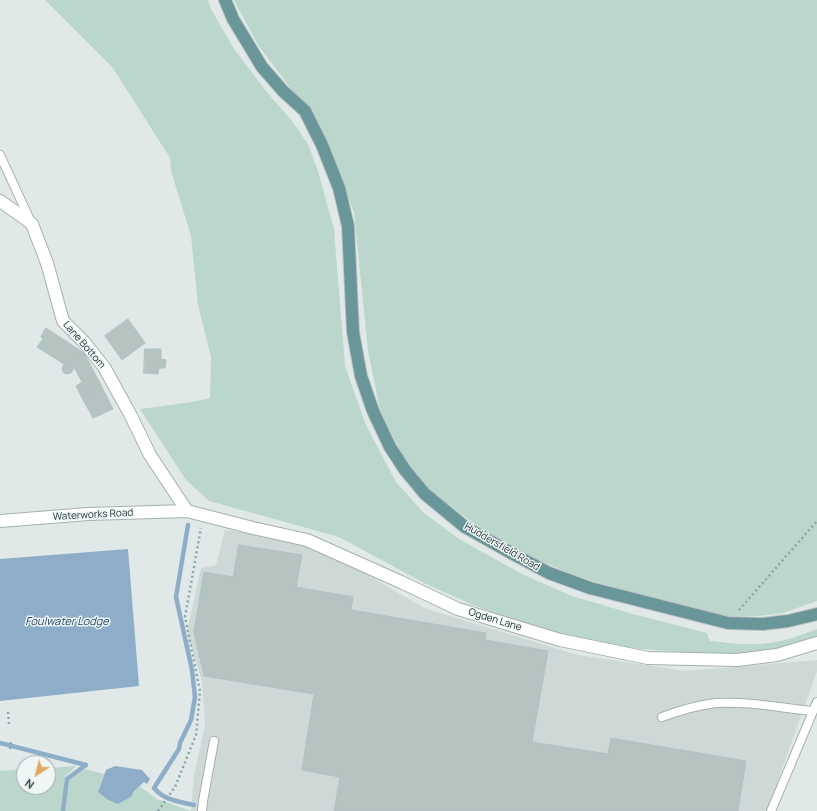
<!DOCTYPE html>
<html>
<head>
<meta charset="utf-8">
<style>
	body { margin:0 }
	#map { position:relative; width:817px; height:811px; overflow:hidden; background:#e0e9e7; font-family:Manrope,sans-serif }
	canvas { display:block }
	.north { position:absolute; left:16px; top:755px; width:40px; height:40px; box-sizing:border-box; background:#eff6f5; border:1px solid #9da9a9; border-radius:50%; rotate:216deg; font-size:11px; font-weight:700; line-height:16px; text-align:center; color:#233637 }
	.north::after { content:''; display:block; margin:auto; width:14px; height:18px; background:#e0aa66; clip-path:polygon(50% 0,100% 100%,50% 72%,0 100%) }
</style>
</head>
<body>
<div id="map">
<canvas width="817" height="811"></canvas>
<div class="north">N</div>
</div>
<script>
const ctx = document.querySelector('canvas').getContext('2d');
ctx.lineJoin = 'round';
function paint(path, color) {
  ctx.fillStyle = color;
  ctx.fill(path, 'evenodd');
}
function trace(path, color, width, dash) {
  ctx.strokeStyle = color;
  ctx.lineWidth = width;
  ctx.lineCap = dash ? 'butt' : 'round';
  ctx.setLineDash(dash || []);
  ctx.stroke(path);
}
function write(font, color, halo, rows, align = 'center') {
  ctx.font = font + ' Manrope,sans-serif';
  ctx.lineWidth = 3;
  ctx.setLineDash([]);
  ctx.textBaseline = 'middle';
  ctx.strokeStyle = halo;
  ctx.fillStyle = color;
  for (const [text, x, y, turn = 0] of rows) {
    ctx.save();
    ctx.translate(x, y);
    ctx.rotate((+turn || 0) * Math.PI / 180);
    ctx.textAlign = isNaN(turn) ? turn : align;
    if (halo) ctx.strokeText(text, 0, 0);
    ctx.fillText(text, 0, 0);
    ctx.restore();
  }
}
const built = new Path2D(`
	M225,530L293,540L329,552L424,608L578,655L686,671L817,660V671L767,811H191L194,775L205,725L202,681L187,632L201,568L216,565Z`);
const green = new Path2D(`
	M45,0H208L211,9L234,49L266,91L292,121L308,144L318,171L334,229L345,366L366,425L396,482L424,513L459,539L524,575L572,596L633,614L707,633L710,641C730,643 750,646 769,643C786,641 801,635 817,629V638L769,652L720,655L615,647L567,636L513,620L473,605L424,583L339,537L209,501L186,480L140,409L192,402L210,398L211,357L198,305L191,236L171,171L170,158L113,68Z
	M234,0H817V601L783,613L759,616H719L692,611L574,575L524,554L476,525L432,492L402,455L380,410L368,351L354,212L317,121L292,90L258,45Z
	M76,766L65,777L61,811H0V771L24,769V787H48V768Z
	M85,769L104,774L98,792L108,800L118,804L131,797L134,791L139,786L157,799L191,811H65L69,780Z`);
const water = new Path2D(`
	M128,549L139,686L0,701V559Z
	M115,766L142,770L150,779L147,784L144,782L134,791L131,797L118,804L108,800L98,792L106,770Z`);
const stream = new Path2D(`
	M188,525L176,597L192,670L195,697L191,720L180,743L179,749L154,788C165,801 178,801 194,805
	M0,743L86,765
	M63,811L67,779L86,765`);
const building = new Path2D(`
	M128,319L145,343L122,360L105,336Z
	M46,328L84,353L71,373L66,374L63,372L62,368L64,364L37,347L43,339L41,337Z
	M145,349H161V359L166,360L165,368H159L158,374L144,373Z
	M84,353L101,385L81,396L76,386L82,382L74,367Z
	M101,385L113,409L93,418L81,396Z
	M239,545L302,555L296,587L353,597L351,610L486,633L485,640L548,651L532,742L608,754L611,738L746,761L738,811H334L340,777L302,770L314,694L204,676L194,632L204,572L233,577Z`);
const path = new Path2D(`
	M739,610L817,521
	M8,712L9,724
	M10,749L11,741
	M158,811L175,787L196,735L200,691L185,617L201,528`);
const lane = new Path2D(`
	M0,155L30,220
	M662,717C678,711 699,705 716,703C748,701 781,708 813,711
	M202,811L203,801L214,741
	M771,811L817,702`);
const street = new Path2D(`
	M0,201L23,217L32,224L47,263L63,321L84,342L104,367L130,414L150,455L187,511
	M0,521L88,514L187,511L253,528L307,540L401,582L458,609L560,640L648,658L737,660L777,655L817,643`);
const primary = new Path2D(`
	M225,0L233,19L262,67L283,91L305,111L322,145L339,188L348,226L353,332L361,376L373,411L390,447L405,470L425,494L465,527L513,554L549,573L590,588L728,623L763,624L788,621L817,614`);
const streetNames = [
	["Lane Bottom",84,345,49],
	["Waterworks Road",93,515,-3],
	["Huddersfield Road",502,547,30],
	["Ogden Lane",495,620,17]
];
const waterNames = [
	["Foulwater Lodge",67,622]
];
paint(built, '#ced8d7');
paint(green, '#bbd7cb');
paint(water, '#8eadc8');
trace(stream, '#8eadc8', 4.5);
paint(building, '#b5c3c1');
trace(building, '#b3c1c0', 1);
trace(lane, '#a4b0af', 10);
trace(street, '#a4b0af', 14);
trace(primary, '#bdc3c3', 14);
trace(path, '#84a8a8', 2.5, [2, 3]);
trace(lane, '#fff', 8);
trace(street, '#fff', 12);
trace(primary, '#699699', 12);
write('10px', '#233637', '#eff6f5', streetNames);
write('italic 11px', '#24496b', '#eff6f5', waterNames);
</script>
</body>
</html>
